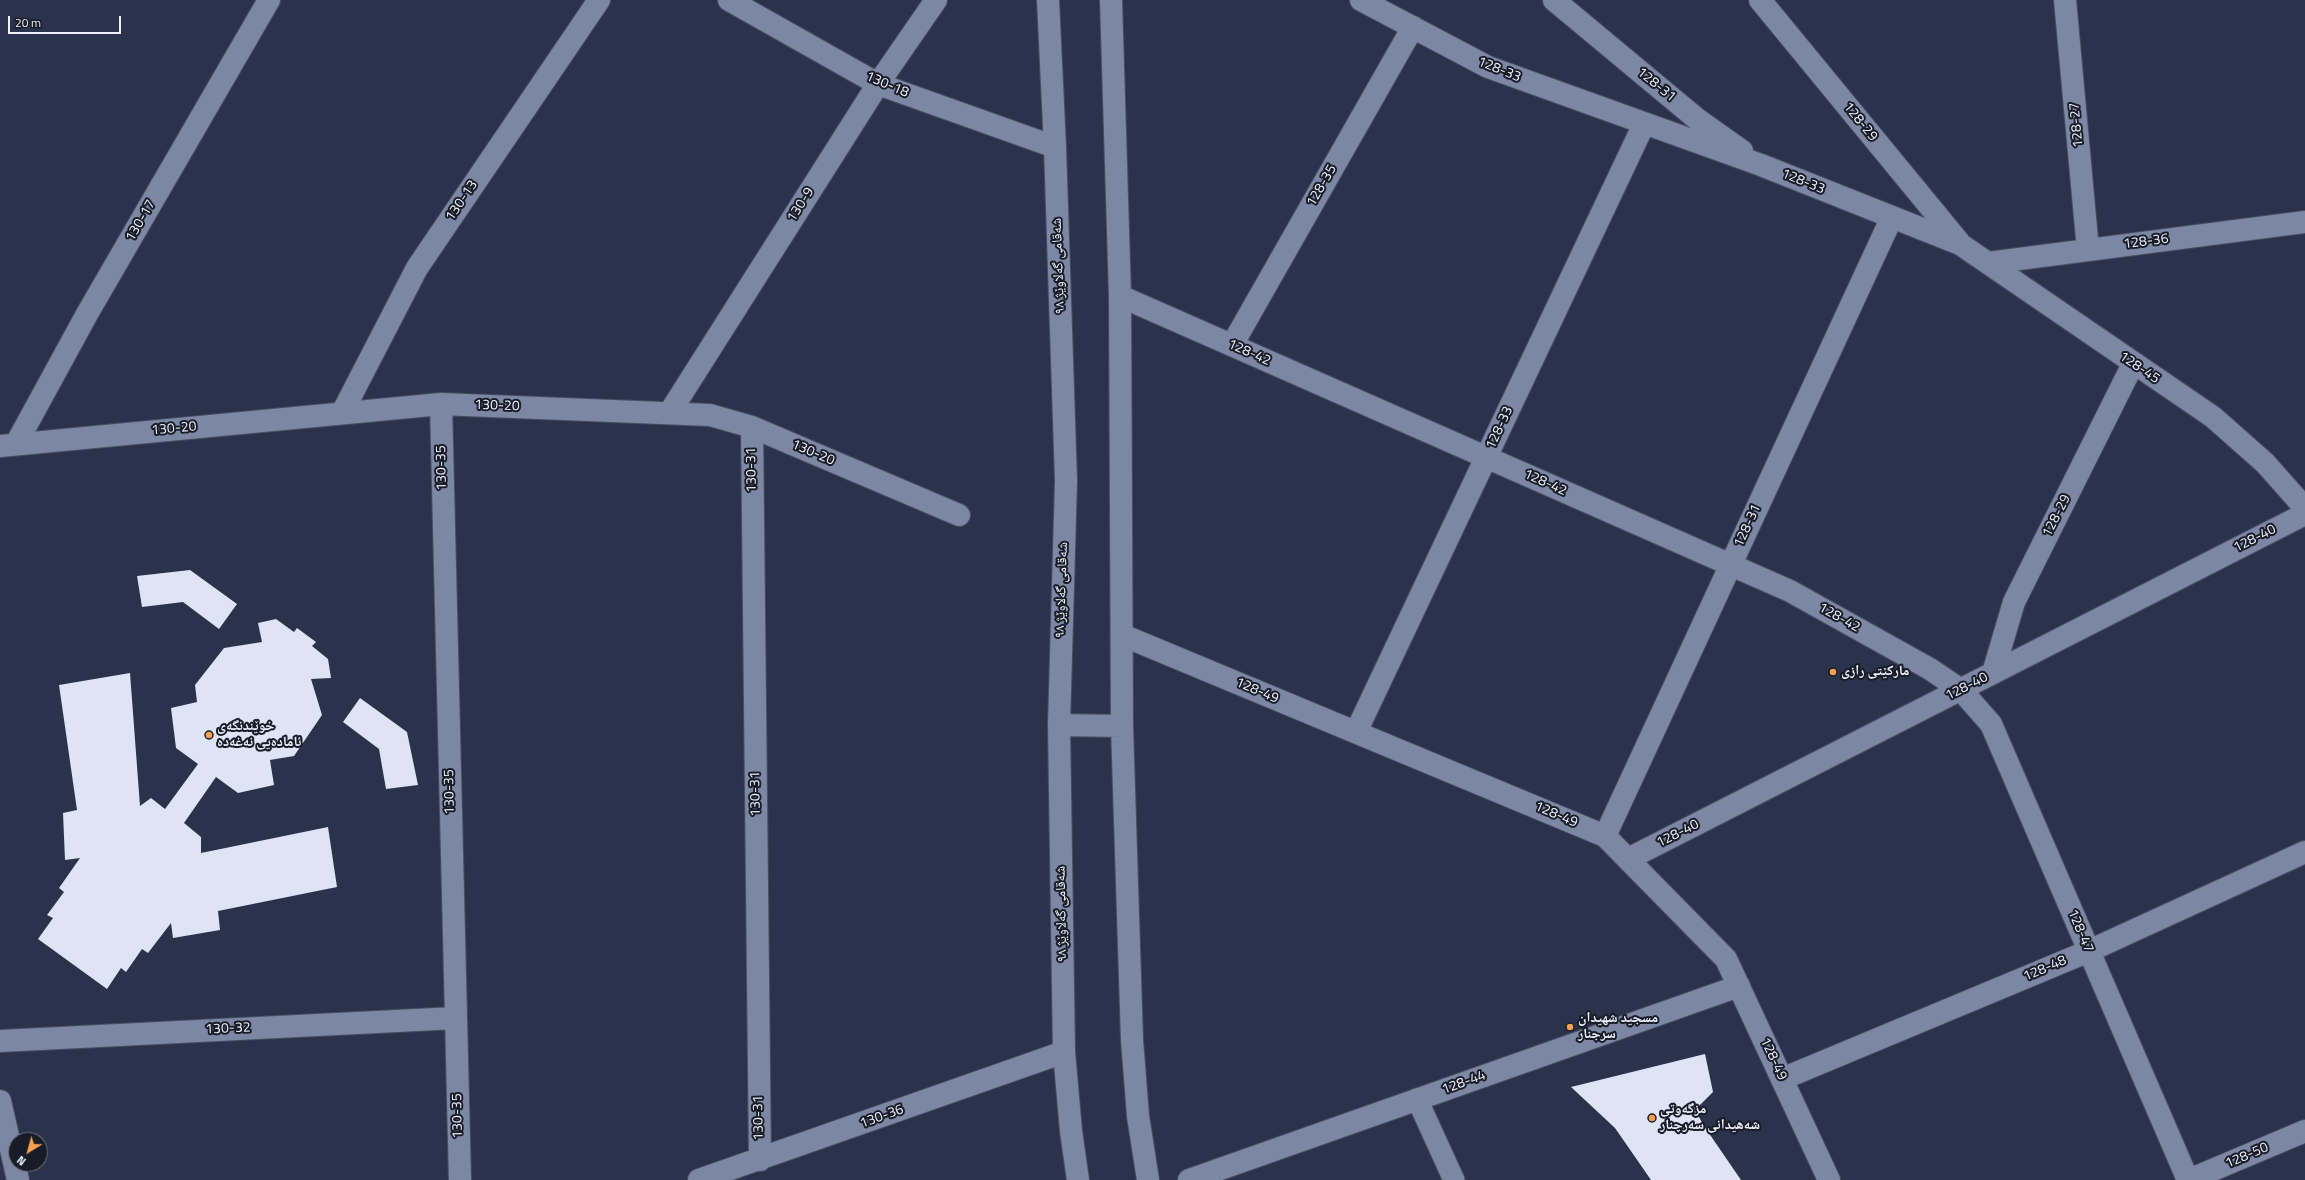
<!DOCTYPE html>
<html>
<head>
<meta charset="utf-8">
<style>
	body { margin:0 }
	#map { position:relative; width:2305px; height:1180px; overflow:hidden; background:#2b334c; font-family:"Titillium Web",sans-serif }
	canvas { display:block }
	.north { position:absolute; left:8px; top:1132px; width:40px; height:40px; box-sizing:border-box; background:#181c27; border:1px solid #6d727d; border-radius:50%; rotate:217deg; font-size:11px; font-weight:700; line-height:16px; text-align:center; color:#edf2fe }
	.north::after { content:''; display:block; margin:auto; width:14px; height:18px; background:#fa9f4f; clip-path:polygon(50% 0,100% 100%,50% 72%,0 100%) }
	.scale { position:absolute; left:8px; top:16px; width:113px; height:18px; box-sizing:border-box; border:2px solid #edf2fe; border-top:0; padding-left:5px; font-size:12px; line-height:14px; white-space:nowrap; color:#edf2fe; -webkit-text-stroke:3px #181c27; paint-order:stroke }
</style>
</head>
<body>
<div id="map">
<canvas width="2305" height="1180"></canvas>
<div class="north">N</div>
<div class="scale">20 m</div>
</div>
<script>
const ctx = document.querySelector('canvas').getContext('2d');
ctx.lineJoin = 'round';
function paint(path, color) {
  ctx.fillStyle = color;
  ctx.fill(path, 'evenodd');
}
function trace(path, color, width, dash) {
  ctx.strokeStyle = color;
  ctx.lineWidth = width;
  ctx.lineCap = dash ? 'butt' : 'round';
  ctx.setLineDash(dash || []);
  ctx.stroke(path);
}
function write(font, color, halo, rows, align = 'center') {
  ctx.font = font + ' "Titillium Web","Noto Naskh Arabic",sans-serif';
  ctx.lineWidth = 4;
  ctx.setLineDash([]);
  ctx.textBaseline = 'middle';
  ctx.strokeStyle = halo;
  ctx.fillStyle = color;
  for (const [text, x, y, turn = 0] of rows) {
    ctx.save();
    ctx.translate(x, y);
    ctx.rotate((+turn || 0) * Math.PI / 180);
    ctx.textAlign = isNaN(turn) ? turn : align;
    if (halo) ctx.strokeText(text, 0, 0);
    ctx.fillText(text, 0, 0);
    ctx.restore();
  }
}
const building = new Path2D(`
	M190,570L237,604L219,629L183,602L142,607L137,576Z
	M276,619L294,632L297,628L316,642L312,646L328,659L331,678L311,679L322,715L294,756L270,760L274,785L238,793L216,777L184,823L201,837V853L328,827L337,887L218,911L220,930L173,938L171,923L148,953L142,949L126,972L121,968L107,989L38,939L53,918L47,915L64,892L59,888L80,858L65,860L63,813L77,810L59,685L130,673L140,806L151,798L165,809L198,764L176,748L171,708L197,702L195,685L224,648L262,642L258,623Z
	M360,698L407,732L418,785L386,789L379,749L343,722Z
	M1705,1054L1713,1092L1695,1110L1704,1126L1741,1180H1651L1615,1128L1571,1087Z`);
const service = new Path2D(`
	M1417,1099L1454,1180`);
const minor = new Path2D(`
	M729,0L878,84L1055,147
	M1361,0L1488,67L1761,165L1960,244L2213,417L2265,463L2305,508
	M1554,0L1697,119L1742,151
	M1760,0L1959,242
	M2065,0L2088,250
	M1988,263L2305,222
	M1120,296L1790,591L1930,669L1961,690L1991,724L2188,1180
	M1232,345L1413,27
	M441,404L460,1180
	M670,412L878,84L936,0
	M342,413L417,268L599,0
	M752,427L760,1160
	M16,444L87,314L269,0
	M0,446L441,404L710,415L752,427L959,515
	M1993,673L2014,602L2133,364
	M1356,732L1644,124
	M1605,836L1892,217
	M1628,859L2305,514
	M0,1041L456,1018
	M1782,1079L2089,951L2305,852
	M0,1101L18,1180
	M699,1180L1064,1052
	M1189,1180L1739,986
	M2189,1180L2305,1131`);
const tertiary = new Path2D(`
	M1122,635L1605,836L1726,959L1829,1180`);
const secondary = new Path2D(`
	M1048,0L1055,147L1066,481L1059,725L1064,1052L1071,1131L1078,1180
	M1111,0L1120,296L1122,726L1132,1040L1138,1116L1148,1180
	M1059,725L1122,726`);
const markers = [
	[1833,672,4,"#fa9f4f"],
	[209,735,4,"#fa9f4f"],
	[1570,1027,4,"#fa9f4f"],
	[1652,1118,4,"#fa9f4f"]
];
const streetNames = [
	["128-33",1499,70,22],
	["130-18",887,85,23],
	["128-31",1656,85,39],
	["128-29",1860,122,51],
	["128-27",2077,125,-95],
	["128-33",1803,182,22],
	["128-35",1322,186,-60],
	["130-13",462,201,-56],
	["130-9",801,205,-58],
	["130-17",141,221,-60],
	["128-36",2146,242,-7],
	["شەقامی گەلاوێژ ٩٨",1059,266,-92],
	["128-42",1249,353,24],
	["128-45",2139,368,34],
	["130-20",497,406,2],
	["128-33",1500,428,-65],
	["130-20",174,429,-5],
	["130-20",813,453,23],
	["130-35",442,468,-91],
	["130-31",752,470,-91],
	["128-42",1545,483,24],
	["128-29",2057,516,-63],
	["128-31",1748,526,-65],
	["128-40",2255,539,-27],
	["شەقامی گەلاوێژ ٩٨",1062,590,-88],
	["128-42",1839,618,29],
	["128-40",1967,687,-27],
	["128-49",1257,691,23],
	["130-35",450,792,-91],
	["130-31",756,794,-91],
	["128-49",1556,815,23],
	["128-40",1678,834,-27],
	["شەقامی گەلاوێژ ٩٨",1062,914,-91],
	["128-47",2080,931,67],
	["128-48",2045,969,-23],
	["130-32",228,1029,-3],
	["128-49",1773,1059,65],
	["128-44",1464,1083,-20],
	["130-35",458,1116,-91],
	["130-36",882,1117,-20],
	["130-31",759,1118,-91],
	["128-50",2247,1156,-23]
];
const poiNames = [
	["مارکێتی رازی",1841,672],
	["خوێندنگەی",217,727],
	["ئامادەیی نەغەدە",217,743],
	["مسجيد شهيدان",1578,1019],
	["سرجنار",1578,1035],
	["مزگەوتی",1660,1110],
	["شەهیدانی سەرچنار",1660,1126]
];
paint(building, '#dee4f5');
trace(service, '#474f62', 23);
trace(minor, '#474f62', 24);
trace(tertiary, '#474f62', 24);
trace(secondary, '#474f62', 24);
trace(service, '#7c87a4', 21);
trace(minor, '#7c87a4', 22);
trace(tertiary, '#7c87a4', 22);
trace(secondary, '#7c87a4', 22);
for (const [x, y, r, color] of markers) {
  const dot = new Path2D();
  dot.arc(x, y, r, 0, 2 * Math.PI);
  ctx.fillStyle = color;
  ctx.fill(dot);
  trace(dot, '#181c27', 1.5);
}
write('14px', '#edf2fe', '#181c27', streetNames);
write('bold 14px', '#edf2fe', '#181c27', poiNames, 'left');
</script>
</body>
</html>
